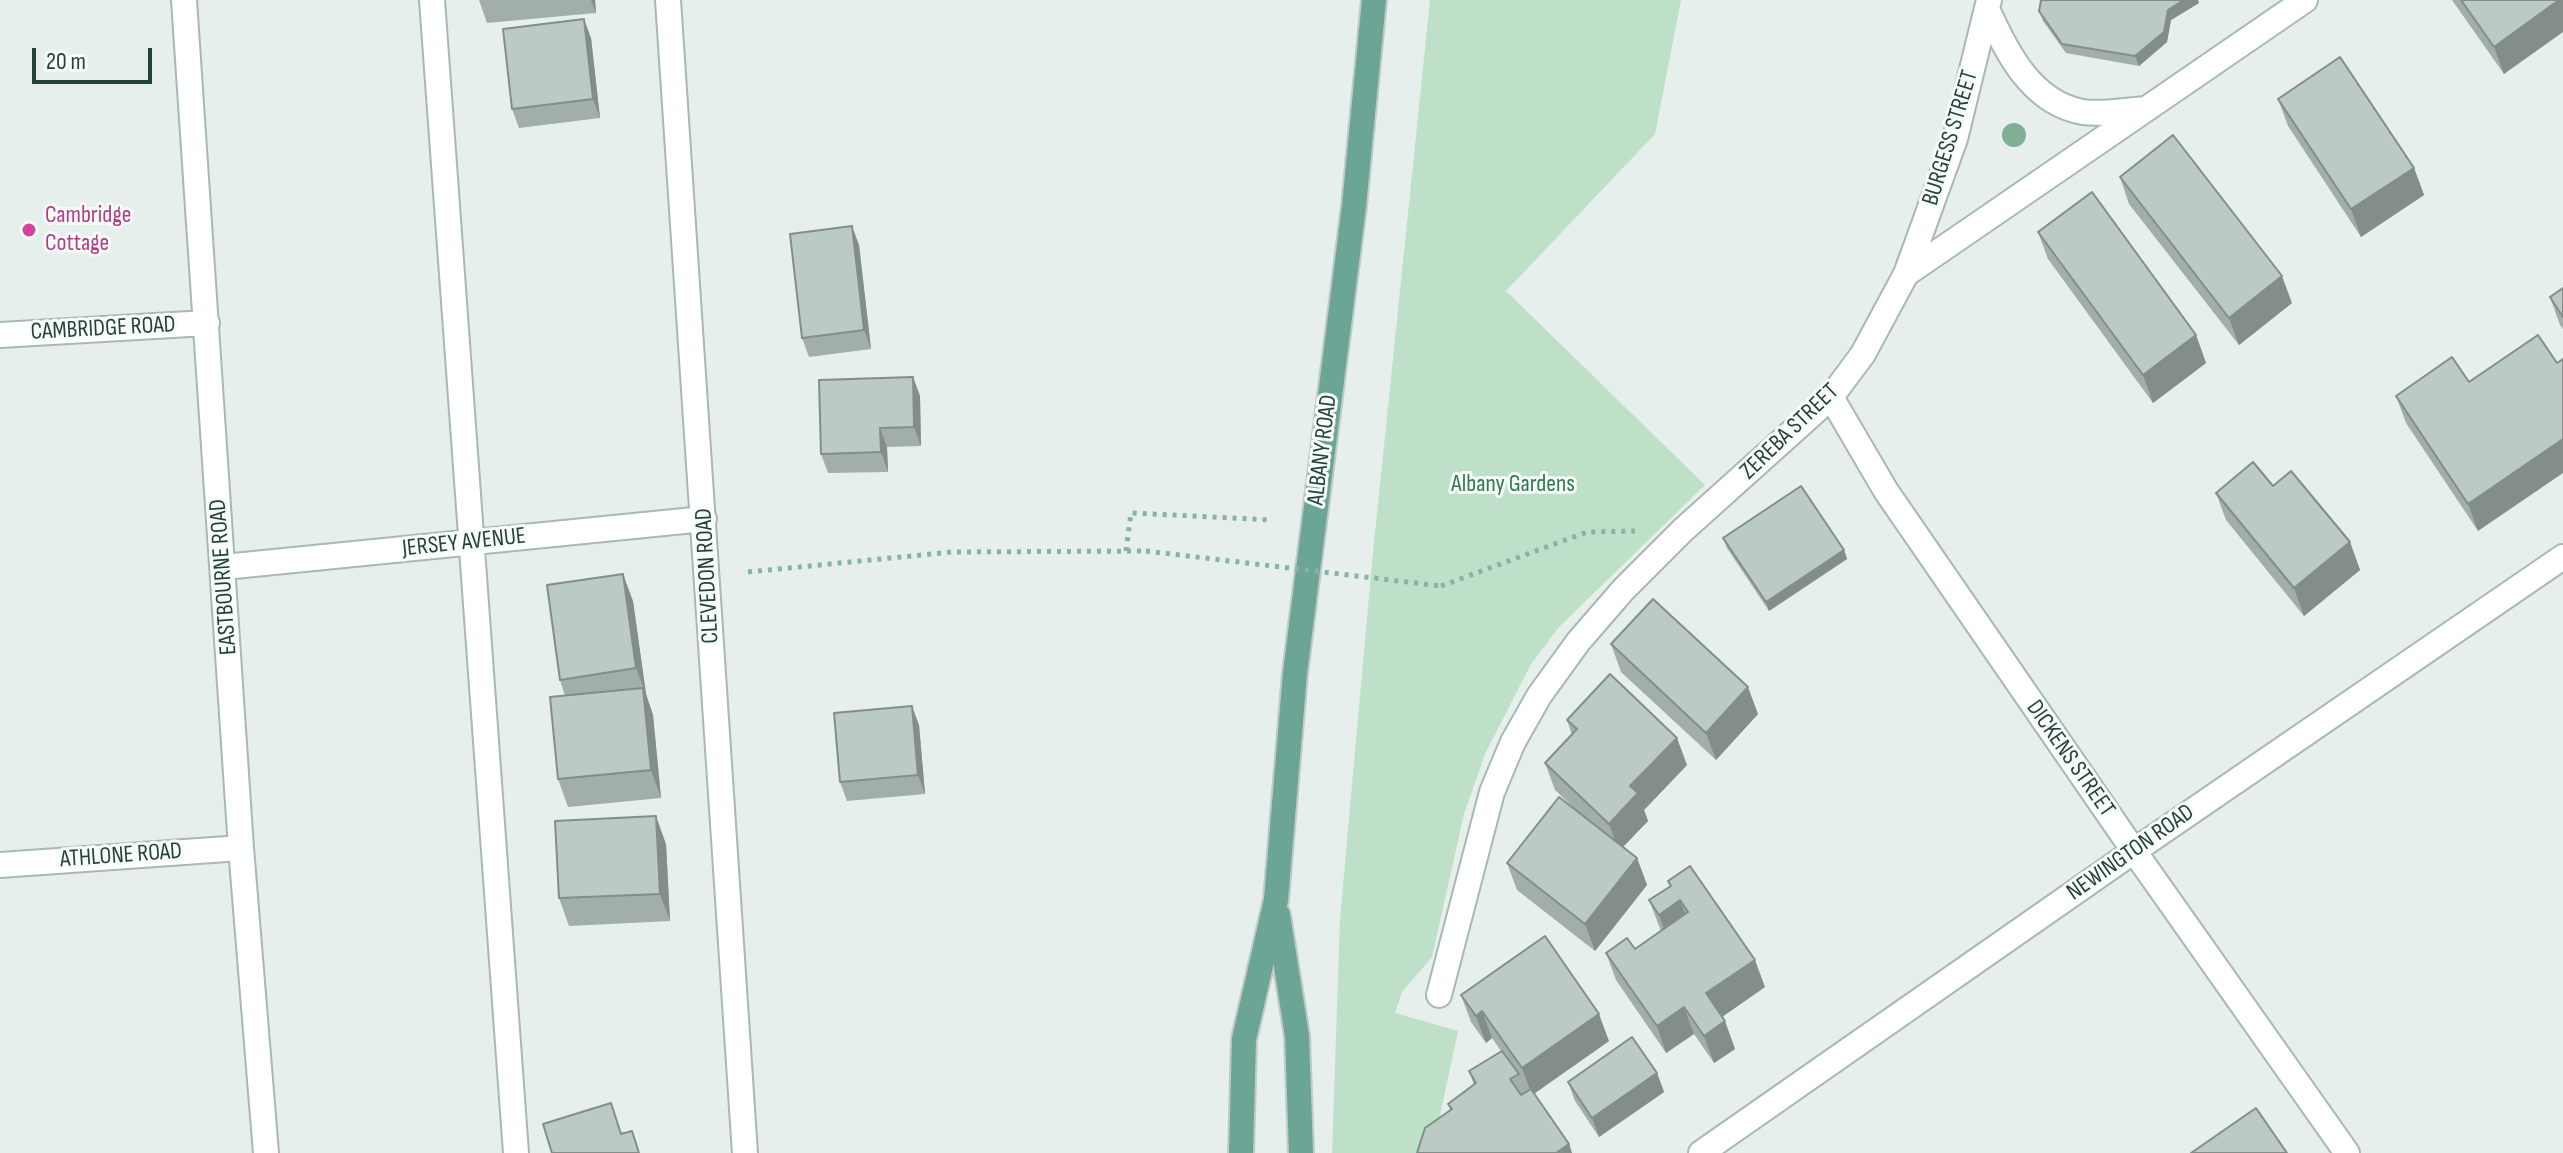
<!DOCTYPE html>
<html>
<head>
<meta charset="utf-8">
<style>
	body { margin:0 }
	#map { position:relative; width:2563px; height:1153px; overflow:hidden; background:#e6efeb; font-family:"Sofia Sans Condensed",sans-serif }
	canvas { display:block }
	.scale { position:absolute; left:32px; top:48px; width:120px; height:36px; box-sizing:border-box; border:4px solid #24423a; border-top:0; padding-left:10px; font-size:24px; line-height:28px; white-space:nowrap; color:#24423a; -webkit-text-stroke:6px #f7fbf9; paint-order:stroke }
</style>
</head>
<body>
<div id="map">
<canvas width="2563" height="1153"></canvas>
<div class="scale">20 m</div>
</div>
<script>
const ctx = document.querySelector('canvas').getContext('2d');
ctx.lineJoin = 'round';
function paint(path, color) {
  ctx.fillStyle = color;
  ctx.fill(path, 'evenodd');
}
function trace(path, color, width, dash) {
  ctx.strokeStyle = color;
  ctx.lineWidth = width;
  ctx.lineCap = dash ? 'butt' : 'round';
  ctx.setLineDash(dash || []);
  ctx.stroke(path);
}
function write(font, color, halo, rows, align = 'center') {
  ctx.font = font + ' "Sofia Sans Condensed",sans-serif';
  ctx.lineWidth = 6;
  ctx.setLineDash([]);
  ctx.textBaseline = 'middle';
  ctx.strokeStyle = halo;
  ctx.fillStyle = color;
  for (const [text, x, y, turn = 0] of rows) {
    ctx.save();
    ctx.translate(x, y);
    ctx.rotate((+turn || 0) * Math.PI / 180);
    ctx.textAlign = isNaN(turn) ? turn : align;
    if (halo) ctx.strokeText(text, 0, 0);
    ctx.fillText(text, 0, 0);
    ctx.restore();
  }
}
const green = new Path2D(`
	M1430,0H1681L1655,134L1506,291L1705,485L1560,626L1531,664L1485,754L1464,814L1432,957L1402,992L1395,1013L1458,1031L1432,1153H1332L1340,919L1372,562Z`);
const path = new Path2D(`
	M1126,551L1131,513L1270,520
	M748,572L952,552L1146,551
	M1441,586L1587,532L1635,531`);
const minor = new Path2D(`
	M184,0L241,848L266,1153
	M432,0L516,1153
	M668,0L745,1153
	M1987,9C2006,51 2031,103 2083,112C2102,115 2126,110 2146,109
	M1906,274L1955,139L1989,0
	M0,335L207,323
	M1831,397L1886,491L2134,851L2347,1153
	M224,567L704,519
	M0,865L241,848
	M1439,995L1492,792L1513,742L1539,696L1578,642L1623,590L1683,530L1831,397L1863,354L1906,274L2305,0
	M1701,1153L2134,851L2563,557`);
const major = new Path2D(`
	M1278,915L1297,1036L1301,1153
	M1241,1153L1244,1039L1276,900L1295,673L1354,206L1374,0`);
const pathBridge = new Path2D(`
	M1146,551L1441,586`);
const trees = [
	[2014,135]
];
const wall = new Path2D(`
	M479,0H595L596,13L487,23Z
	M2452,0H2563L2504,74Z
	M2199,3L2171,20L2167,42L2139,66L2066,53L2043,21L2039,11Z
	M591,38L600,118L519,128L512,109Z
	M2278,99L2414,168L2424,195L2361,237L2288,126Z
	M2120,177L2292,303L2239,345L2129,204Z
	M2038,232L2196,335L2206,363L2153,403L2048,259Z
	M859,245L871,349L809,357L802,338Z
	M2563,288V329L2560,325L2550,297Z
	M2557,363L2478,531L2406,423L2396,396Z
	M913,377L920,396L921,446L887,447L888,472L828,473L821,454Z
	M2216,493L2350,542L2360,570L2304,616L2226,520Z
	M1723,538L1844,550L1847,559L1769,611L1727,548Z
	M633,601L646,694L653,715L661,798L568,807L558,779L565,696L560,680Z
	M1611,644L1758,714L1716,760L1621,672Z
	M1567,720L1687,765L1644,810L1648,821L1623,847L1637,858L1647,885L1595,951L1517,890L1507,863L1574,808L1555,790L1545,763L1572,735Z
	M919,725L925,794L847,801L840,782Z
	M666,844L670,921L569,926L559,898Z
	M1668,881L1765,987L1722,1017L1735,1049L1714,1063L1694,1034L1666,1053L1616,980L1606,953L1635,949L1661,931L1649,900L1670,887Z
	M1461,995L1609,1041L1534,1094L1569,1144L1572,1153H1417L1450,1110L1448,1104L1474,1085L1469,1071L1501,1051L1492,1038L1486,1043L1471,1022Z
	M1657,1073L1664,1092L1599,1137L1575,1101L1568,1082Z`);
const shadedWall = new Path2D(`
	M591,0H595L596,13Z
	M2184,0H2198L2199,3L2171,20L2167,42L2139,66L2135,56L2168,10Z
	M2559,0H2563V32L2504,74L2494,47Z
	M584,19L591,38L600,118L593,99Z
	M2414,168L2424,195L2361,237L2351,209Z
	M852,226L859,245L871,349L864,330Z
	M2282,276L2292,303L2239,345L2229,318Z
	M2196,335L2206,363L2153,403L2143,375Z
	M913,377L920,396L921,446L914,427Z
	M880,428L887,447L888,472L881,452Z
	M2563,439V473L2478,531L2468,504Z
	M2350,542L2360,570L2304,616L2294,588Z
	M1844,550L1847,559L1769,611L1766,602Z
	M623,574L633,601L646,694L653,715L661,798L651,770L644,689L636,668Z
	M1748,687L1758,714L1716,760L1706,733Z
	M912,706L919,725L925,794L918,775Z
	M1677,738L1687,765L1644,810L1648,821L1619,851L1609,824L1630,786Z
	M656,816L666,844L670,921L660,894Z
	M1637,858L1647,885L1595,951L1585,924Z
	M1680,900L1690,927L1669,942L1659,915Z
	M1755,960L1765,987L1716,1021L1706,993Z
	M1684,1007L1694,1034L1666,1053L1657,1026Z
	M1482,1011L1492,1038L1486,1043L1476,1016Z
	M1599,1014L1609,1041L1532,1095L1522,1068Z
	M1725,1021L1735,1049L1714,1063L1704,1036Z
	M1657,1073L1664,1092L1599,1137L1592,1118Z
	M1569,1144L1572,1153H1556Z`);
const building = new Path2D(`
	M2041,0H2184L2168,10L2164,32L2135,56L2062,44L2039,11Z
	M2461,0H2559L2494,47Z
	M584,19L593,99L512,109L503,29Z
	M2340,57L2414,168L2351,209L2278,99Z
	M2173,135L2282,276L2229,318L2120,177Z
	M2092,192L2196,335L2143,375L2038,232Z
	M852,226L864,330L802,338L790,234Z
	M2563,288V317L2550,297Z
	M2538,335L2557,363L2563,359V439L2468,504L2396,396L2452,357L2469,382Z
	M913,377L914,427L880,428L881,452L821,454L819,380Z
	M2253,462L2273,486L2291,471L2350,542L2294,588L2216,493Z
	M1801,486L1844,550L1766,602L1723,538Z
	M623,574L636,668L560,680L547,585Z
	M1653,599L1748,687L1706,733L1611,644Z
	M1610,674L1677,738L1630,786L1638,793L1609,824L1545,763L1577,729L1567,720Z
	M643,688L651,770L558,779L550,697Z
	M912,706L918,775L840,782L834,713Z
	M1559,797L1637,858L1585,924L1507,863Z
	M656,816L660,894L559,898L555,821Z
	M1690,866L1755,960L1706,993L1725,1021L1704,1036L1684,1007L1657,1026L1606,953L1627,938L1635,949L1688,912L1680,900L1659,915L1649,900L1671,886L1668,881Z
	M1545,936L1599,1014L1522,1068L1482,1011L1476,1016L1461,995Z
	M1632,1037L1657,1073L1592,1118L1568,1082Z
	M1502,1051L1519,1074L1510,1079L1521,1095L1531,1089L1569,1144L1556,1153H1417L1425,1128L1452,1109L1448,1104L1476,1083L1469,1071Z
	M611,1103L621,1134L632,1131L639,1153H552L543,1124Z
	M2256,1108L2287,1153H2191Z`);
const markers = [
	[29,230,8,"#d1479c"]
];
const streetNames = [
	["BURGESS STREET",1951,138,-73],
	["CAMBRIDGE ROAD",103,329,-3],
	["ZEREBA STREET",1790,432,-44],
	["ALBANY ROAD",1323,450,-83],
	["JERSEY AVENUE",464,543,-6],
	["CLEVEDON ROAD",708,576,-93],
	["EASTBOURNE ROAD",224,577,-94],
	["DICKENS STREET",2070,759,55],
	["NEWINGTON ROAD",2131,853,-35],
	["ATHLONE ROAD",121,856,-4]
];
const hotelNames = [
	["Cambridge",45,216],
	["Cottage",45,244]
];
const parkNames = [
	["Albany Gardens",1513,485]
];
paint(green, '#bfe0c8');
trace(minor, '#a8b8b2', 28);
trace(major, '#c2cac8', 28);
trace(path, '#86b3a5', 5, [4, 6]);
trace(minor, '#fff', 24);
trace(major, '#6aa596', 24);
trace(pathBridge, '#86b3a5', 5, [4, 6]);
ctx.fillStyle = '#80af93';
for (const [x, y] of trees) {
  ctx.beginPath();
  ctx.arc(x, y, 12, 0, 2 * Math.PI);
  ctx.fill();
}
paint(wall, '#a1aea9');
paint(shadedWall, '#838d89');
paint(building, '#bbcac4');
trace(building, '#838d89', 2);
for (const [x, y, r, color] of markers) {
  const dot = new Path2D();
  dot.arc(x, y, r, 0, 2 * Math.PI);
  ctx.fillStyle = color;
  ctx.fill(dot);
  trace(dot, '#f7fbf9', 3);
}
write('24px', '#24423a', '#f7fbf9', streetNames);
write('24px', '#b23c85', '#f7fbf9', hotelNames, 'left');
write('24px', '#2d7a4b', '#f7fbf9', parkNames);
</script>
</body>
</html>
